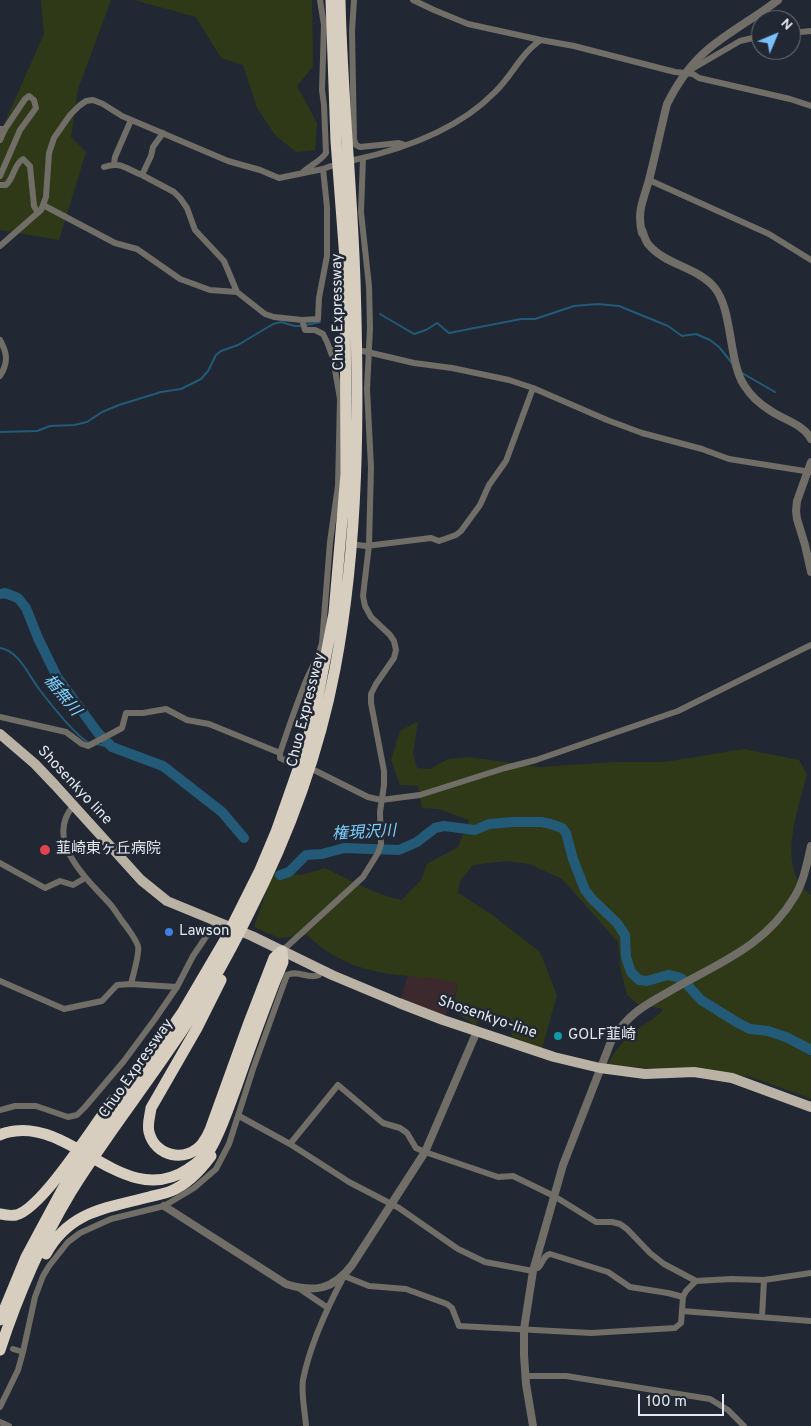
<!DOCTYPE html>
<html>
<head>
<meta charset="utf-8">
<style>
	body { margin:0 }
	#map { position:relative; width:811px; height:1426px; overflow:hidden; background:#212833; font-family:Overpass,sans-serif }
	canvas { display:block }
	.north { position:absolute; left:751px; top:10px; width:50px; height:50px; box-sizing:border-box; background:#212833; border:1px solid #6f757e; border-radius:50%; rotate:45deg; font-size:14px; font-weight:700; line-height:20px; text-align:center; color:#e3e8ef }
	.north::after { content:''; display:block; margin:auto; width:18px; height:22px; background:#7bbef8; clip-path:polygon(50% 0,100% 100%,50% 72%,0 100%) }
	.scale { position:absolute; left:638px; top:1394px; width:86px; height:22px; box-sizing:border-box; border:2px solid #e3e8ef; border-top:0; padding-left:6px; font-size:15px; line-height:18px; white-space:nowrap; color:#e3e8ef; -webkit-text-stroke:4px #212833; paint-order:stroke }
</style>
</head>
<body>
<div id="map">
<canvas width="811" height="1426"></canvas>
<div class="north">N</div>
<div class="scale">100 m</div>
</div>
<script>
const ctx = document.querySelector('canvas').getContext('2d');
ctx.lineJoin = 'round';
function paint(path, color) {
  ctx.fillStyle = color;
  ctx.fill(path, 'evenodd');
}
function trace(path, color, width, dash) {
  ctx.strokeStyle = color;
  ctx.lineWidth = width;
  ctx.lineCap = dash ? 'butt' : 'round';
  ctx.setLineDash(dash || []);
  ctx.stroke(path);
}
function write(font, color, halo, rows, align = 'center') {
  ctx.font = font + ' Overpass,"Noto Sans JP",sans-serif';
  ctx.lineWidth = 5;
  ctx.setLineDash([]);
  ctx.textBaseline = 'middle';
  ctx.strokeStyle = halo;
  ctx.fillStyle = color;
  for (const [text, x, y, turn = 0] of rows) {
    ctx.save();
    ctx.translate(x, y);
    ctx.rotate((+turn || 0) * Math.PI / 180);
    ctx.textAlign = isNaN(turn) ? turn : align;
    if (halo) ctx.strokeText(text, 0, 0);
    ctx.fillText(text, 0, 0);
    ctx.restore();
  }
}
const commercial = new Path2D(`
	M408,976L442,978L459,984L443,1020L399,1003Z`);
const green = new Path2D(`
	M41,0H111L78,89L71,137L86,152L59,240L0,230V133L44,34Z
	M134,0H312L313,66L297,86L317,123L315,150L296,152L275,135L257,108L243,65L221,58L196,17Z
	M418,721L413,754L417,768L430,769L448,759L469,757L540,767L615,762H665L744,749L799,760L807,774C798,811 775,868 811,895V1100L807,1097L748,1076L716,1074L607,1065C616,1049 624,1039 638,1029C647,1022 657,1018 663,1009L638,1004L627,995L621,971L618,942L562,879L529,864L506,861L473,865L460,881L458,893L491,914L540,952L557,995L542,1049L512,1037L510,1018L481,1009L476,1026L452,1010L458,984C441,978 426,978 409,976C368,973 336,963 307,935L279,938L254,927L273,872L301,875L325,868C350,880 374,894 402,900L421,880L427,864L458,847L469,820L439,809L422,808L418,786L400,785L391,760L400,731Z`);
const stream = new Path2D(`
	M380,314L414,334L426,330L437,323L449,333L521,319H535L574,306L598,304L619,306L668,326L682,336L696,334L710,340L719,347L732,363
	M306,325L320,322
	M742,373L775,392
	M0,432L37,431L50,426L74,425L87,422L102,412L119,405L161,392L181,389L201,379L208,371L216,355L221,351L238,345L273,324L281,322L295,326H301
	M0,648C19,651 28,674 39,689C49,702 76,736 89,743
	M96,744L112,747`);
const river = new Path2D(`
	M0,594L5,593L18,598L26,608L38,638L57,677L98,733L112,747L163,766L222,812L244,838
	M280,875L289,872L306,855L322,854L344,848L399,850L417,842L435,828L444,826L475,830L489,824L513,822H541L551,824L562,828L566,833L573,859L585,890L592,899L617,923L625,935L626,957L631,972L639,980L647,981L668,975L677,977L682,979L701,1000L738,1023L750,1029L768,1031L786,1037L811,1050`);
const minor = new Path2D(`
	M354,0L352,31L354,140L356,145L360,147L399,143L405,145
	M413,0L434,10L468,24L541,40
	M791,33L811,31
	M685,73L693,74L699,78L790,99L811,106
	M0,129H5L25,99L29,96L34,100L36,108L20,130L0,176
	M163,133L153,147L151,156L142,175L174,192L180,198L187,208L195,230L224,261L237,292
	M0,140L5,129
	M354,160C404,149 459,129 495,92C511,77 522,52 541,40L574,46L675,72L685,73L740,41L761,36
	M114,164L115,157L131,120
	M104,167C121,161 126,169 142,175
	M302,173C309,166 321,161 326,153L324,105L322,90L324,25L320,0
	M649,180L769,234L811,260
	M0,185H6C14,178 14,164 23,159L30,166L34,206L38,213
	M43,205L115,243L137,249L180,279L210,290L237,292L265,314L274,317L302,320L305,330H315L323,334L327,342L333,358L340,399L338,486L330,542L322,643C318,658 311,669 305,683C296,706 288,729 280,753V758L289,762
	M0,246L41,210L46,197L49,153L54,138L70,115L79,106L86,101L93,100L103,104L122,116L228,161L260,170L279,178L323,169L331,166
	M302,320L318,319L319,298L327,256V207L323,169
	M0,340C8,354 8,363 0,376
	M330,350H339
	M363,351L414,363L452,368L509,380L533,388L607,420L642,433L702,449L729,459L811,472
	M350,544L366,546L431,538L439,541L456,535L461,531L480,505L489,485L506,461L533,388
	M0,717L66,732L82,744L88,746L122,728L126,713H143L166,709L187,720L209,724L280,753
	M316,771L368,797L381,800L420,795L505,768L536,760L678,711L811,645
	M73,806C44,841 87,879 110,904C116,911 120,919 126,926C130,932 135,938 138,946C140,953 133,975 131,984
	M0,863L45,888L60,881L73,885L85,878
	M282,951L363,877L378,853L381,844L380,812L384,785V771L371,703V694L376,684L394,658L396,650L394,641L390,635L371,617L365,606L363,596L369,545L371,467L367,389L370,328L369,286L361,212L363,158
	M0,981L64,1009L102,1001L117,985L131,984L177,987
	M0,1110L15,1106H36L68,1117L77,1115L85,1107L124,1061L155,1019L177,987L193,956L216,922
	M239,1116L290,1144L349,1182L399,1208L458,1249L485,1262L533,1271
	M290,1144L338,1085L383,1123L400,1128L407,1133L416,1148L425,1152L498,1177L513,1176L554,1196L596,1222H612L620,1224L627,1229L650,1253L664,1264L696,1281
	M534,1267L538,1268C543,1264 543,1255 550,1254L608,1272L630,1287L668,1293L683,1297
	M300,1289L328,1308
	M682,1311L811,1321
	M762,1317L764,1280
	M13,1349L23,1352L35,1297L43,1276L49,1266L68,1242L80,1233L111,1219L164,1206L194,1188L216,1169L229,1144L253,1069L287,975C298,969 308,980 319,975L321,970
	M525,1376H566L710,1399L728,1410L744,1426
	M0,1407L18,1370L23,1352
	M0,1422L9,1426
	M306,1426C305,1411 301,1394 303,1380C310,1344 327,1308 344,1276L369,1286L406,1289L447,1304L452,1308L459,1326L591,1333L675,1328L681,1323L683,1297L686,1291L696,1281L731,1279L764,1280L811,1273`);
const tertiary = new Path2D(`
	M642,230C644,235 645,240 648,244C665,265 697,267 714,287C733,309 728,360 744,385C750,395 761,405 771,411C784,420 803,424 811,439
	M642,233C636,210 645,197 650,176C656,152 661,128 667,104C677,84 689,66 706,51C728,32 755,18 778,0
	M811,462L797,501L796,511L797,519L805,545L811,572
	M164,1206L286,1284C314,1293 333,1290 352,1265L425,1152L477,1031
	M533,1426L526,1384L524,1355V1329L533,1271L563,1165L612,1039C631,1012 642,1007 670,991C718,963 765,947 795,896C804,881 807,863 811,846`);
const primary = new Path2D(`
	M0,734L35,764L55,785L141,880L167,901L252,936L332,975L399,1003L443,1020L554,1057L600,1068L645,1074L694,1072L732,1078L811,1107`);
const motorway = new Path2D(`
	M221,980L197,1028L151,1108C150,1116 147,1124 149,1132C155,1157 186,1163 202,1144C205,1140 208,1135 210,1130L248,1025L274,958L282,951
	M0,1135C5,1132 9,1132 15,1131C75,1123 126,1210 188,1169C196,1164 205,1156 211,1148C222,1129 229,1106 237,1085C249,1050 262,1015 275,981L283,962L282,951
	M0,1214C5,1215 11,1216 16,1215C42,1209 95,1124 113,1100
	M46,1254C69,1211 107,1208 149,1197C156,1195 164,1194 171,1191C188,1184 200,1171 211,1156
	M0,1320L26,1257L62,1190L98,1134L182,1013L226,938L260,870L276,832L303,755L314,717L334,613L346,474L345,259L336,141L331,0
	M0,1350C18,1295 41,1242 71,1192C101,1143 137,1097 169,1050C199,1007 226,960 249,913C288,837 319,753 335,669C359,542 359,410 355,281C352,187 342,94 340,0`);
const markers = [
	[45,850,6,"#e0444e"],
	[169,932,5,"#3f7fe0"],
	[558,1036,5,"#0f9aa8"]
];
const streetNames = [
	["Chuo Expressway",339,312,-91],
	["Chuo Expressway",307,710,-76],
	["Shosenkyo line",74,786,47],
	["Shosenkyo-line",487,1018,19],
	["Chuo Expressway",137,1069,-55]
];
const poiNames = [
	["韮崎東ヶ丘病院",56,850],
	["Lawson",179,932],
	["GOLF韮崎",568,1036]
];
const waterNames = [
	["楯無川",61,696,50],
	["権現沢川",364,834,-3]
];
paint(commercial, '#3c292d');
paint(green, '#2f3918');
trace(stream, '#225a77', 2);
trace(river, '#225a77', 10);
trace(minor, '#716d67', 6);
trace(tertiary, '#716d67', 8);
trace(primary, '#bbb2a6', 10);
trace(motorway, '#d8cebf', 11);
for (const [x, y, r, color] of markers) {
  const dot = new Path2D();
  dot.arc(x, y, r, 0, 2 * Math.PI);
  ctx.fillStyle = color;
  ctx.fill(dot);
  trace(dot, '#212833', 2);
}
write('15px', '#e3e8ef', '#212833', streetNames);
write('15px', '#e3e8ef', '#212833', poiNames, 'left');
write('italic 16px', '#7cd0ff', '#212833', waterNames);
</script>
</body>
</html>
